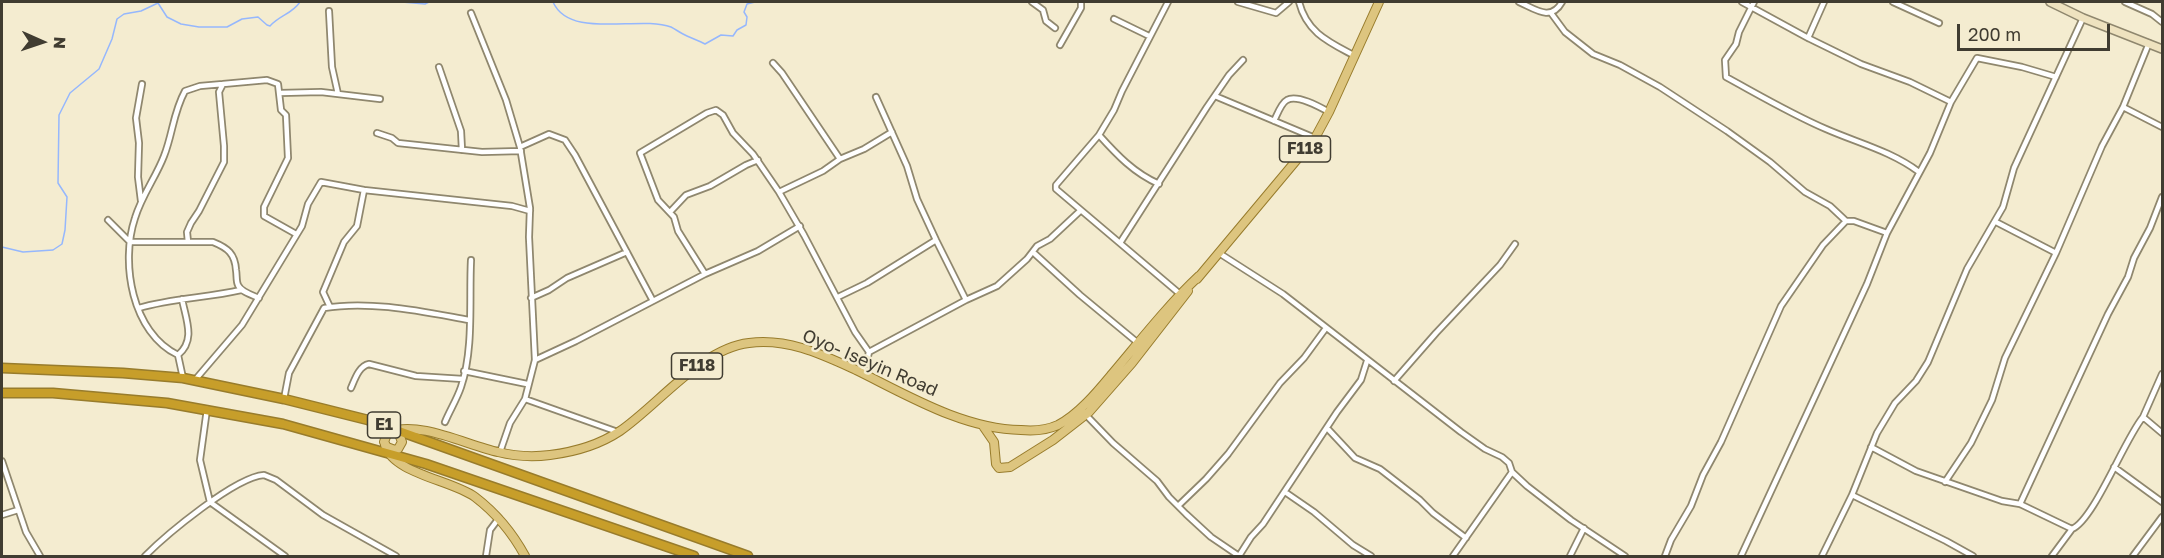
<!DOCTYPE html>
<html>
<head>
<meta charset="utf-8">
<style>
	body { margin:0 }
	#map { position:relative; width:2164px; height:558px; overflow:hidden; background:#f4ecd0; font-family:"Golos Text",sans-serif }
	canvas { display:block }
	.frame { position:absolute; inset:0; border:3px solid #403c31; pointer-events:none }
	.north { position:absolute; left:12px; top:12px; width:60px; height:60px; -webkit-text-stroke:4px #f4ecd0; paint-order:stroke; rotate:93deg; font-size:16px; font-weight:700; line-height:24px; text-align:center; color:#403c31 }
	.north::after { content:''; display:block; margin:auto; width:21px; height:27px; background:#403c31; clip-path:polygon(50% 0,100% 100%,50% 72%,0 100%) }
	.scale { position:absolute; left:1957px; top:24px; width:153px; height:27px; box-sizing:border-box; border:3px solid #403c31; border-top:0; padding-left:8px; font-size:18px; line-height:21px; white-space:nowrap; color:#403c31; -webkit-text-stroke:4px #f4ecd0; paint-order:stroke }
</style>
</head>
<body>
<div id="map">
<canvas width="2164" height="558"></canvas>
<div class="frame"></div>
<div class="north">N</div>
<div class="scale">200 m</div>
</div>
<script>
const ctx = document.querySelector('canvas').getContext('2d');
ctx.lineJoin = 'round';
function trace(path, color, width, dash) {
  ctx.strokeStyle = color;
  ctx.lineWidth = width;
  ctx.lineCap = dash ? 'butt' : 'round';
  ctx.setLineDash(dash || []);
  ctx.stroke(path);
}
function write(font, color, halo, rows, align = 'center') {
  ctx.font = font + ' "Golos Text",sans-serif';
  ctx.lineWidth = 5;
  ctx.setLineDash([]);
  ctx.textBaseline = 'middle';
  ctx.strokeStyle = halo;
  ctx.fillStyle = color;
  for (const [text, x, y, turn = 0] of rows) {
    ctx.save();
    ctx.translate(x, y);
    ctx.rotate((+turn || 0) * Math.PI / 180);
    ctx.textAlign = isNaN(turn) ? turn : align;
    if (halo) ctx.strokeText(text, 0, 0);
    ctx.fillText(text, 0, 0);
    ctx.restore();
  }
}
const stream = new Path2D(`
	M402,2L425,4L429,2
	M553,2C570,40 639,15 671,27C675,29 679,32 683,34C690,38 698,40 705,44L721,35L733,36L737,30L746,25L747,17L744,12L747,4L755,2
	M2,247L23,252L53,250L62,244L65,230L67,197L58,183L59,115L70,93L99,69L112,39L117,19L124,14L141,11L158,3L167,17L181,24L199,27H227L242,19L258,17L267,25L270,26C280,15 292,14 300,2`);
const street = new Path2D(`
	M1032,2L1043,10L1046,21L1055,28
	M1168,2L1122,91L1114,110L1099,135L1056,185V189L1180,294
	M1238,2L1276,13L1289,2
	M1299,2C1307,33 1329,42 1355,56
	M1519,2C1535,9 1551,22 1562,2
	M1742,2L1808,38L1861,64L1910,82L1951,102
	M1754,2L1739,32L1736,44L1725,60L1726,77C1759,95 1791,114 1826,129C1858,143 1891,151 1919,172
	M1893,2L1939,23
	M2125,2L2152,14L2162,22
	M329,11L332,67L338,94
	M471,13L506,100L520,147L530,208L529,237L535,360L525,399L510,423L500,452
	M1551,13L1565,32L1593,54L1620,65L1660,87L1727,131L1770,162L1805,192L1830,206L1846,221H1854L1887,233
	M1114,19L1149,36
	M1808,38L1824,2
	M1060,45L1081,8V2
	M773,63L782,73L840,159
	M439,67L461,131L462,150
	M280,93L321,92L380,99
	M1215,96L1315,138
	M876,97L907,166L917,199L936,240L966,300
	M2123,107L2162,127
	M1274,121C1277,115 1281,103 1287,100C1297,94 1320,107 1329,112
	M377,133L392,138L398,143L482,152L521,151
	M1099,135C1117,155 1134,173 1159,184
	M520,147L549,134L565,140L575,155L653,301
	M779,192L823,171L840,159L864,149L892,132
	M141,201L138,177L139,143L136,118L142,84
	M670,212L686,195L710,186L746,165L758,160
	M108,220L130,242H213C228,248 235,254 236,270C237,275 236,281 238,285C241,292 252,295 259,298
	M1996,222L2056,253
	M188,242L187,232L191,223L199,211L224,162V146L219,92L223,84L267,80L278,84L281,110L286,115L288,158L264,207V216L296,234
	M1120,243L1207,107L1229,75L1243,60
	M1219,253L1283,294L1461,432L1485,449L1502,457L1509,463L1512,472L1527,486L1571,520L1625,556
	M1035,254L1080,295L1138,343
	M705,274L678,231L674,217L658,200L640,153L707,113L716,110L723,115L733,133L753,154L779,192L804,235L855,332L869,352L867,361L861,372
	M838,297L867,283L936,240
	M531,298L549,290L567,278L627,252
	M330,307L323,292L344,242L357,226L364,190
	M139,308C172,298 207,298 241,290
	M869,352L966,300L997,286L1027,259L1037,246L1050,239L1080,211
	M178,355C196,340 186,320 182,299
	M535,360L576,341L705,274L758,251L800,226
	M464,371L527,384
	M183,378L178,355C132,333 120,263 135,218C142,195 156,177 164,156C173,133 173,113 185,91L200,86L223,84
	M195,380L242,325L302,226L308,204L321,182L364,190L512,206L530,211
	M1394,381L1436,333L1500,265L1515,244
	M351,388C355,379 359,366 369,364L416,376L463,379
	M284,399L289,373L324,308C371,300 424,312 469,320
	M525,399L615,431
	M207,409L200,460L210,502L285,556
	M1086,415L1113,443L1157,481L1169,497L1186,514L1211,537L1239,556
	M2143,417L2162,374
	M445,422C450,410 457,399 461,387C474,349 469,300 471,260
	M1327,428L1355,458L1380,469L1420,500L1433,513L1466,538
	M1871,447L1916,471L2002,501L2020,504L2072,529
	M2,461L26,532L40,556
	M2114,467L2162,502
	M1945,482L1971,443L1992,400L2005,358L2056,253L2102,146L2123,107L2149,43
	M1285,492L1314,512L1353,545L1371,556
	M1852,495L1946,541L1973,556
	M2020,504L2108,314L2128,277L2134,258L2150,228L2162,197
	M1178,506L1206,479L1228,454L1280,383L1304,358L1326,328
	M2,515L18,510
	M145,556C166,535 235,477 264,475L276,480L323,515L396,556
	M486,556L490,530L499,518
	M1239,556L1251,537L1263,524L1337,412L1361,380L1367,361
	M1453,556L1512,472
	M1570,556L1584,528
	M1665,556L1671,540L1691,506L1703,475L1721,442L1781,306L1823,245L1846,221
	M1741,556L1867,284L1887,233L1930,153L1951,102L1977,58L2022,67L2056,77
	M1822,556L1852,495L1877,433L1895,403L1916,381L1928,362L1967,269L2003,207L2014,168L2083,18
	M2052,556L2072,529C2094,520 2124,440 2143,417L2162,433
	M2133,556L2162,517`);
const secondary = new Path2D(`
	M2050,2L2083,18L2162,49`);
const primary = new Path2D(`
	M1197,279L1315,138L1329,112L1379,2
	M983,426L994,442L996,464L999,468L1010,467L1053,440L1089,412L1132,363L1188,291
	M390,432C418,420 469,446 498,452C514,456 534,457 550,455C574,452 599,445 620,431C658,405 702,348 749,343C788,338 821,354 856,370C907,395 963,429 1021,430C1032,431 1047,430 1058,425C1079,414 1097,392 1112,374C1140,341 1167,306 1199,276
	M385,445C393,474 452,480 475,497C496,513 512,532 525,556
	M387,452L398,449L402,442L399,434L393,432L387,434L384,442L387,447L395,450`);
const highway = new Path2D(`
	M2,368L123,373L183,378L284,399L368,420L748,556
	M2,393H53L167,403L283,424L426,464L694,556`);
const shields = [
	[1305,149,51],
	[697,366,51],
	[384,425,33]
];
const shieldNames = [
	["F118",1305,149],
	["F118",697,366],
	["E1",384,425]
];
const streetNames = [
	["Oyo- Iseyin Road",870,363,23]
];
trace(stream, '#95b7fd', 1.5);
trace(street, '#8f876e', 8);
trace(secondary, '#8f876e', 10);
trace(primary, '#987c2c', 10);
trace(highway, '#987c2c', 11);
trace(street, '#fff', 4.5);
trace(secondary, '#eee2bf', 7);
trace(primary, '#ddc57f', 8);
trace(highway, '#c79e2a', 8);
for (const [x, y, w] of shields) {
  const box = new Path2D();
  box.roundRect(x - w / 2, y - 13, w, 26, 4.5);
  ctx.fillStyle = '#f4ecd0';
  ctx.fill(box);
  trace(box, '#403c31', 1.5);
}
write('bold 16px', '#403c31', null, shieldNames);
write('18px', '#403c31', '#f4ecd0', streetNames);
</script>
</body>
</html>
